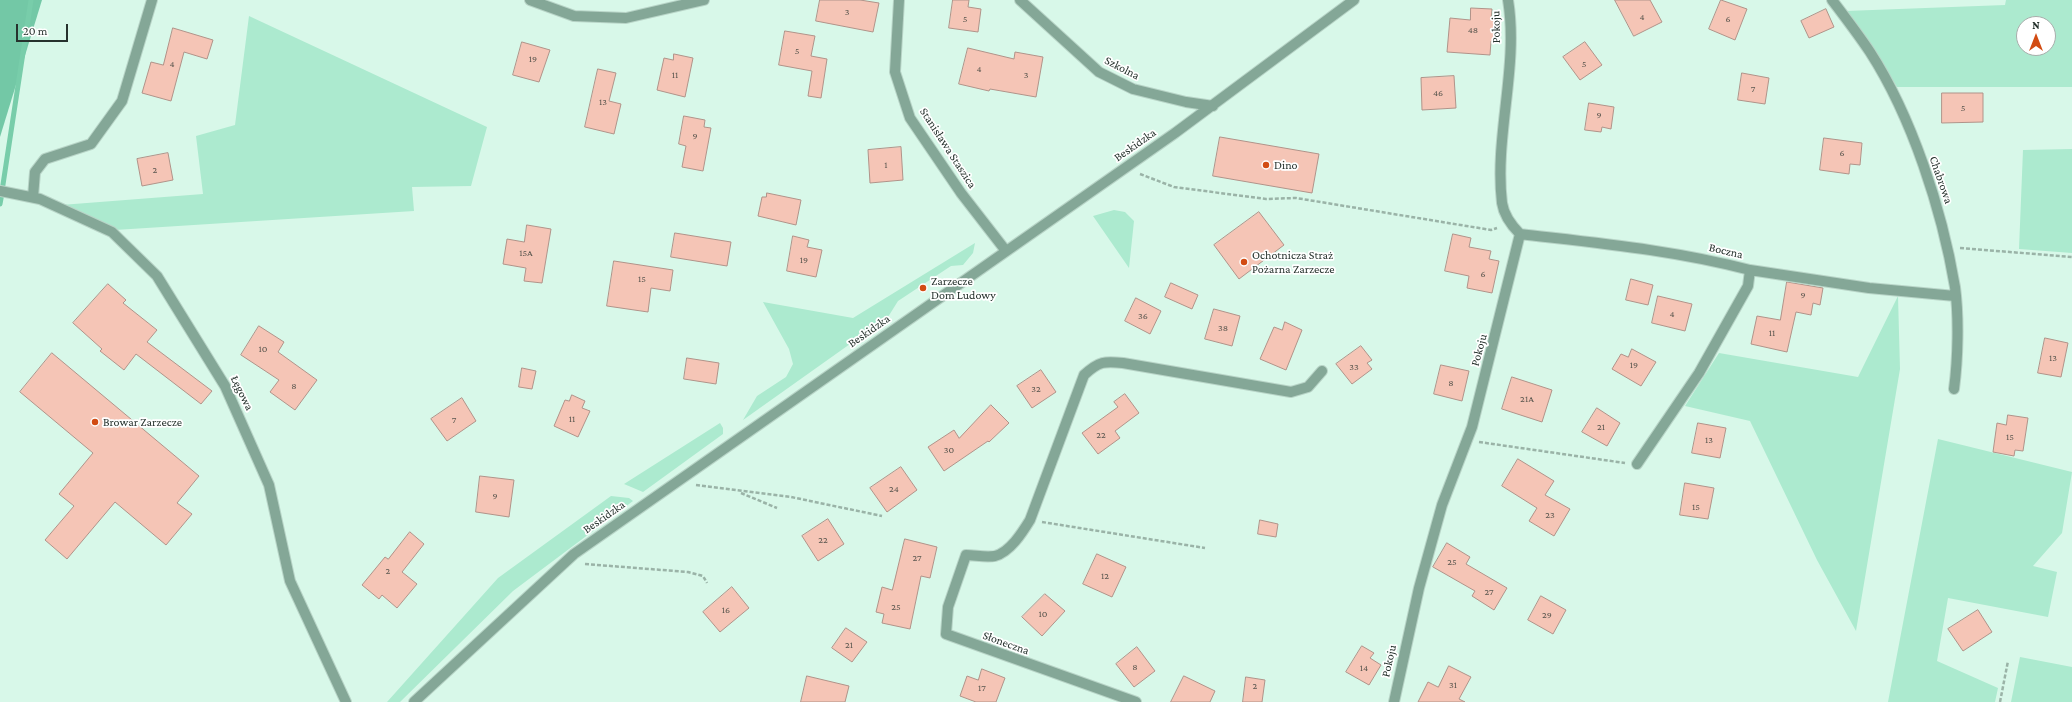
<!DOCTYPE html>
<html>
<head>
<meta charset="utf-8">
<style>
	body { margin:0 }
	#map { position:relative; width:2072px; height:702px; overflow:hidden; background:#d8f8e9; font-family:"Crimson Pro",serif }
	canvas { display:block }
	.north { position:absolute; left:2016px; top:16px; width:40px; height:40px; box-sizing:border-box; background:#fff; border:1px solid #a8adab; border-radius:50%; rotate:0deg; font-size:11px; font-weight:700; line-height:16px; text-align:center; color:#26322d }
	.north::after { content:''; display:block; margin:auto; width:14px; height:18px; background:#d24c13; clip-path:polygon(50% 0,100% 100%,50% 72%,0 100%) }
	.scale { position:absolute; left:16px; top:24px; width:52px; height:18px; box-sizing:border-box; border:2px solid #26322d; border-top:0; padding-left:5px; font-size:12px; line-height:14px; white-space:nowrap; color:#26322d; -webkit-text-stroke:3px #fff; paint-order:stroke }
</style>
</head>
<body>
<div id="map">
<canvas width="2072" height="702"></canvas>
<div class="north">N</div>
<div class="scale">20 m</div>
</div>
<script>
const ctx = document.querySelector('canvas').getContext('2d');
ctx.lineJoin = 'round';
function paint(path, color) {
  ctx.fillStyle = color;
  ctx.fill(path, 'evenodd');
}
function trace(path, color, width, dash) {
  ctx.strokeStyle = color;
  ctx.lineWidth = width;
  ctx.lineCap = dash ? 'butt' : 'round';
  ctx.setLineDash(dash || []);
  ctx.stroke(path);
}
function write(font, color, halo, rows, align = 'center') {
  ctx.font = font + ' "Crimson Pro",serif';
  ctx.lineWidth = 3.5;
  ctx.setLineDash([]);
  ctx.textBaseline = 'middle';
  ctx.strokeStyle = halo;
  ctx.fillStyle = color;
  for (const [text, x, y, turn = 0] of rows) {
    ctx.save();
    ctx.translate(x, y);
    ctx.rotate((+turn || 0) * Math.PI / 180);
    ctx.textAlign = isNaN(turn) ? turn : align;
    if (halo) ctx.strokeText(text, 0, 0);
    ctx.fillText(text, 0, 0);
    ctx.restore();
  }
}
const green = new Path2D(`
	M2006,0H2072V87H1897L1874,50L1846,11L2005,5ZM2024,24H2048V48H2024Z
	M249,16L487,127L471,186L412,187L414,211L115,230L61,205L203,194L196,136L235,125Z
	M2072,149V253L2019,249L2023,150Z
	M1114,210L1125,212L1134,221L1129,268L1093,216Z
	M975,243L973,253L963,265L951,266L898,301L888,317L743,420L757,396L786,377L793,364L789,349L763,302L853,318Z
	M1898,296L1900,369L1856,631L1817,560L1750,421L1685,406L1719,353L1858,377Z
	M720,423L723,428V434L643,492L624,484Z
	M1938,439L2072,472L2062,533L2033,566L2057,572L2048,617L1948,598L1937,661L1998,688L1995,702H1888Z
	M611,496L629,498L633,501L513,591L400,702H387L498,578Z
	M2020,657L2072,667V702H2011Z`);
const forest = new Path2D(`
	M0,0H42L0,137Z`);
const stream = new Path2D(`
	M2,191L31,0
	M0,204L2,193`);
const building = new Path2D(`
	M820,0H860L879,3L873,32L816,21Z
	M953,0H969L968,7L981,9L978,32L949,28Z
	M1615,0H1650L1662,22L1634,36Z
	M1721,0L1747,9L1735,40L1709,29Z
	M1471,8L1492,9L1491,19H1497L1496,41H1491L1490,55L1447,52L1450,18L1470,20Z
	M1826,9L1834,27L1809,38L1801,21Z
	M173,28L213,40L207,59L184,52L171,101L142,93L151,62L163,65Z
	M785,31L815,36L811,56L827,59L821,98L808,96L812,71L779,65Z
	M522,42L550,50L539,82L513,75Z
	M1585,42L1602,65L1580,80L1563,57Z
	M968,48L1014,59L1015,52L1043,57L1036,97L990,89L989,91L959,84Z
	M674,54L693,58L685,97L657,90L664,58L673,60Z
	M598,69L616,73L609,101L621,104L614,134L585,127Z
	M1742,73L1769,78L1765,104L1738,100Z
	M1454,76L1456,108L1422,110L1421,78Z
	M1942,93H1983V122L1942,123Z
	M1589,103L1614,107L1611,129L1602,127L1601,132L1585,130Z
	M684,116L705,120L704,127L711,128L703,171L682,167L686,146L679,144Z
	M1220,137L1319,154L1312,193L1213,176Z
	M1824,138L1862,143L1860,165L1850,164L1849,174L1820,170Z
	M901,147L903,180L870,183L868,150Z
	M168,153L173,180L142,186L137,159Z
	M767,193L801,200L796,225L758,216L762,197H766Z
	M1259,212L1284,245L1239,279L1214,245Z
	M527,225L551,229L542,283L524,281L526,268L503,264L507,239L524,242Z
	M675,233L731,242L727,266L671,257Z
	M1453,234L1471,238L1469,247L1491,251L1489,259L1499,261L1492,293L1467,288L1469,276L1445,271Z
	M793,236L809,240L807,247L822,250L816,277L787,271Z
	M614,261L673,270L670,291L651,288L648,312L607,306Z
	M1631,279L1653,285L1648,305L1626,300Z
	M1787,282L1823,288L1820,305L1813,303L1811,315L1796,312L1787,352L1751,344L1757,316L1780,320Z
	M1171,283L1198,295L1192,309L1165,297Z
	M108,284L126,300L123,303L157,330L147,342L212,391L201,404L136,354L124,370L100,351L102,349L73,323Z
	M1658,296L1692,304L1685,331L1652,323Z
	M1136,298L1161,311L1150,334L1125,321Z
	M1214,309L1240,316L1232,346L1205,339Z
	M1285,322L1302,330L1286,370L1260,359L1274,327L1282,330Z
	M259,326L284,342L278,352L317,380L295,410L270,392L279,380L241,355Z
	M2045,338L2068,343L2061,377L2038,373Z
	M1361,346L1372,360L1367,363L1372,369L1352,384L1336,364Z
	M1632,349L1656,362L1641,386L1612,369L1621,354L1628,357Z
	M52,353L199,476L177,503L192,514L166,545L115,502L67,559L45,540L74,506L59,494L93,453L20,392Z
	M687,358L719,363L716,384L684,379Z
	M1441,365L1469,371L1462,401L1434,394Z
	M522,368L536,371L532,389L519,387Z
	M1041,370L1056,392L1032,408L1017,386Z
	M1512,377L1552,390L1542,422L1502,409Z
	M1125,394L1139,413L1115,431L1120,438L1098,454L1082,433L1118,407L1114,402Z
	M572,395L585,401L582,408L590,411L578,437L554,426L565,400L569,401Z
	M462,398L476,421L447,441L431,419Z
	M991,405L1009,423L989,442L988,441L944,471L928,447L954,430L959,438Z
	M1597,408L1620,423L1607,446L1582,432Z
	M2008,415L2028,418L2023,451L2015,450L2014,456L1993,452L1997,423L2006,425Z
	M1698,423L1726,428L1720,458L1692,453Z
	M1518,459L1554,481L1545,495L1570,509L1554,536L1529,521L1537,508L1502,486Z
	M901,467L917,490L887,512L870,488Z
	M480,476L514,480L509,517L476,512Z
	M1685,483L1714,488L1708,519L1680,515Z
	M828,519L844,544L818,561L802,536Z
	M1260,520L1278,524L1276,537L1258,534Z
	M410,532L424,544L402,572L417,584L397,608L382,595L379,599L362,585L385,557L388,559Z
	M905,539L937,547L930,578L921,576L910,629L882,623L884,614L876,612L882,587L892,590Z
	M1447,543L1470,557L1466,564L1507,588L1494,610L1472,596L1475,591L1433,567Z
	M1097,554L1126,567L1112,597L1083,584Z
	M732,587L749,608L720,632L703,612Z
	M1045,594L1065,611L1042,636L1022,617Z
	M1541,596L1566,610L1553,634L1528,620Z
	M1978,610L1992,632L1963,651L1948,629Z
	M846,628L867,642L852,662L832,648Z
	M1362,646L1374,653L1370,658L1381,665L1369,685L1346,672Z
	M1137,647L1155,671L1134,687L1116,664Z
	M1449,666L1471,677L1459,699L1465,702H1418L1428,682L1438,687Z
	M982,669L1005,678L996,702H976L960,696L967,676L978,680Z
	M807,676L849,686L845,702H801Z
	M1184,676L1215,691L1210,702H1171Z
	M1246,677L1265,680L1262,702H1243Z`);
const path = new Path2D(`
	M1140,174L1174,187L1266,199L1296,198L1491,230L1497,228
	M1960,248L2072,257
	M1479,442L1625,463
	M696,485L791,497L882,516
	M741,493L777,508
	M1042,522L1205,548
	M585,564L688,572L703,576L707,583
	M2000,702L2008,661`);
const minor = new Path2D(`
	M530,0L574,16L626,18L704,0
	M899,0L895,72L910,118L961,193L1006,251
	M1020,0L1099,72L1133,89L1186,102L1213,106
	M1832,0C1845,17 1858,34 1870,52C1912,117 1942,210 1955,287C1959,317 1958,359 1954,389
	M0,191L40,199L112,232L157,276L225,386L269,485L290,581L346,702
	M33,197L35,172L45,159L91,144L122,101L152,0
	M1520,234C1597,243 1674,250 1750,270L1748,286L1699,373L1637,464
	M1750,270L1869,288L1955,296
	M414,702L574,554L1175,133L1354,0
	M1136,702L946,634L948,607L966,555C975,555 986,558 995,556C1010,552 1022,533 1030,520L1084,375C1099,361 1105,361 1123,363L1291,392L1308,387L1322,371
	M1394,702L1419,588L1442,505L1472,427L1520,234C1511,225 1504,216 1502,203C1494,136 1519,67 1508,0`);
const markers = [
	[1266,165,4,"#d24c13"],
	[1244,262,4,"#d24c13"],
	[923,288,4,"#d24c13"],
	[95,422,4,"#d24c13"]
];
const numberNames = [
	["3",847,12],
	["4",1642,17],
	["5",965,19],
	["6",1728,19],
	["48",1473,30],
	["5",797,51],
	["19",533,59],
	["4",172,64],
	["5",1584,64],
	["4",979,69],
	["11",675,75],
	["3",1026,75],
	["7",1753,89],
	["46",1438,93],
	["13",603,102],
	["5",1963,108],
	["9",1599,115],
	["9",695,136],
	["6",1842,153],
	["1",886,165],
	["2",155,170],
	["15A",526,253],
	["19",804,260],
	["6",1483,274],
	["15",642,279],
	["9",1803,295],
	["4",1672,314],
	["36",1143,316],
	["38",1223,328],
	["11",1772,333],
	["10",263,349],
	["13",2053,358],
	["19",1634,365],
	["33",1354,367],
	["8",1451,383],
	["8",294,386],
	["32",1036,389],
	["21A",1527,399],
	["11",572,419],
	["7",454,420],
	["21",1601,427],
	["22",1101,435],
	["15",2010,437],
	["13",1709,440],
	["30",949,450],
	["24",894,489],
	["9",495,496],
	["15",1696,507],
	["23",1550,515],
	["22",823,540],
	["27",917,558],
	["25",1452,562],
	["2",388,571],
	["12",1105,576],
	["27",1489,592],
	["25",896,607],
	["16",726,610],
	["10",1043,614],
	["29",1547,615],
	["21",849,645],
	["8",1135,667],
	["14",1364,668],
	["31",1453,685],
	["2",1255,686],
	["17",982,688]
];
const streetNames = [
	["Pokoju",1496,27,-91],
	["Szkolna",1122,68,27],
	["Beskidzka",1135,145,-35],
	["Stanisława Staszica",948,148,57],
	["Chabrowa",1941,180,71],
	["Boczna",1726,251,13],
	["Beskidzka",869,331,-35],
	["Pokoju",1479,350,-75],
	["Łęgowa",242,393,64],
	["Beskidzka",604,517,-35],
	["Słoneczna",1006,643,20],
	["Pokoju",1389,661,-77]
];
const poiNames = [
	["Dino",1274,165],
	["Ochotnicza Straż",1252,255],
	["Pożarna Zarzecze",1252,269],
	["Zarzecze",931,281],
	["Dom Ludowy",931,295],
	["Browar Zarzecze",103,422]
];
paint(green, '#aceacf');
paint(forest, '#73c8a6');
trace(stream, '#78cdaa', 5);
paint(building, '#f5c5b6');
trace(building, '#b09389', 1);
trace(minor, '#b8d4c7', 12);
trace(path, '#9ab3a7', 2.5, [4, 2]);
trace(minor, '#84a797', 10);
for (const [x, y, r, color] of markers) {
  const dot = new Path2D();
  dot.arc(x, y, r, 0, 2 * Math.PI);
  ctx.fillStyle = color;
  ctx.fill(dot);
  trace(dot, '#fff', 1.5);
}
write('10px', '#5a574f', null, numberNames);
write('12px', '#26322d', '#fff', streetNames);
write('12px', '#26322d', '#fff', poiNames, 'left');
</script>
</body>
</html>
